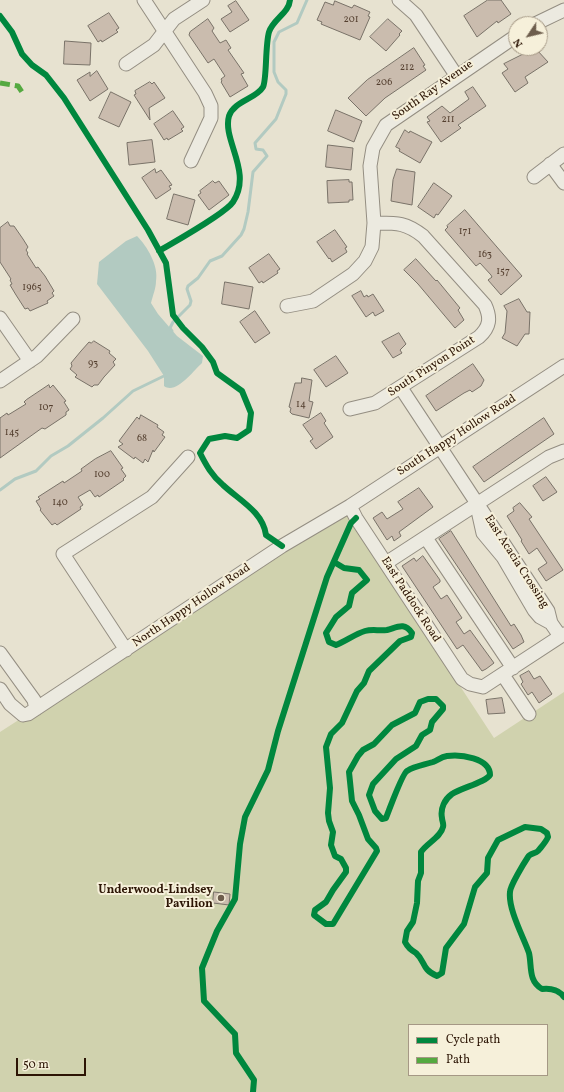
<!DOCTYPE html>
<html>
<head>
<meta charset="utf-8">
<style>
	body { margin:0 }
	#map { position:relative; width:564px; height:1092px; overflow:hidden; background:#e7e2d0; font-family:Vollkorn,serif }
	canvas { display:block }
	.legend { position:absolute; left:408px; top:1024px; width:140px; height:52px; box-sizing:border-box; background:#f6f0da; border:1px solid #a59885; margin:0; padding:5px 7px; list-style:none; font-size:12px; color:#2c1505 }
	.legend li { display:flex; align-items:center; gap:8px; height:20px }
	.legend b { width:20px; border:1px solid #a59885 }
	.north { position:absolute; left:508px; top:16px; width:40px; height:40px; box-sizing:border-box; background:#f6f0da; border:1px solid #a59885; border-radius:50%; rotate:235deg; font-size:11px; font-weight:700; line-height:16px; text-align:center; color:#2c1505 }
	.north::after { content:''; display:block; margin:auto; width:14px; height:18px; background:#6d5d4c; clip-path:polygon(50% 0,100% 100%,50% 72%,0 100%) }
	.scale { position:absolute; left:16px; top:1058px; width:70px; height:18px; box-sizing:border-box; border:2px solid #2c1505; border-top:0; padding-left:5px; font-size:12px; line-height:14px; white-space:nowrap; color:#2c1505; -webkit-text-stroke:3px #f6f0da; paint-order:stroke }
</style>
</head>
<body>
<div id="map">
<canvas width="564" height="1092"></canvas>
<ul class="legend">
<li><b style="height:5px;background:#00873e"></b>Cycle path</li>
<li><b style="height:5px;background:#54a940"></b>Path</li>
</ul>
<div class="north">N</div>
<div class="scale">50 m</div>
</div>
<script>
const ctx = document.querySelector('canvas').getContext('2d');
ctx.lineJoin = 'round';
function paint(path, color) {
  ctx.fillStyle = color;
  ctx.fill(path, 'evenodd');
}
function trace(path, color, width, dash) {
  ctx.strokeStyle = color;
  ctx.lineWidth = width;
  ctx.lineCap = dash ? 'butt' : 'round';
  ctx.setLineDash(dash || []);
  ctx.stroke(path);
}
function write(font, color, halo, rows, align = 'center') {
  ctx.font = font + ' Vollkorn,serif';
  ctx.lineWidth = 4;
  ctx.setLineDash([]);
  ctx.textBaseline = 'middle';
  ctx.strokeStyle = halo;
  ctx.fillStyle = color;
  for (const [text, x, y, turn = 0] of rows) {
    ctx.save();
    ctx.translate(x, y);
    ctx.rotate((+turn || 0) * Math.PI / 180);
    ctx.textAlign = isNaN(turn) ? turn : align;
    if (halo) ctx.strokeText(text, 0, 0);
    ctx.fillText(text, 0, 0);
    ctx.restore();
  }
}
const green = new Path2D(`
	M350,506L462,679L460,686L494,738L564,692V1092H0V732ZM409,1025H547V1075H409Z`);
const water = new Path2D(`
	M137,236C147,246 159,266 156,281C156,288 153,295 151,303L158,314L177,336L203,356L202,363C193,371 176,395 164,386V376L148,351L97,284L99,262L126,241Z`);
const stream = new Path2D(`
	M172,331L170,328L173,322L190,305L191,301L187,289L188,286L198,278L210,261L222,256L241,235L244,229L248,212L253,172L267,156L263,150L256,149L255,143L276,119L286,94V90L278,82L274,72V42L279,32L297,23L307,0
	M0,490L15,479L36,471L51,456L68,446L103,418L133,391L168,374`);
const building = new Path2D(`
	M488,0H501L511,14L498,23L497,21L477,37L464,16Z
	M236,1L249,20L230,32L221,19L232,12L228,6Z
	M335,1L352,8L354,5L370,12L368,16L370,17L360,40L321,24L322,22L317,20L325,2L333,5Z
	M109,13L119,28L116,30L118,32L102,42L101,40L98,42L88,26Z
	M208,19L214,28L212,31L220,43L226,40L231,48L228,50L244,73L241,74L248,86L230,97L221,82L222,81L221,79L225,76L214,59L208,63L189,35L190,32Z
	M388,19L402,31L399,34L400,35L386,51L370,37Z
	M65,41L91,43L90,65L64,64Z
	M414,48L425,65L423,66L426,70L385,98L366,116L348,98L367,80Z
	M532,50L534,52L537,50L548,62L525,77L528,83L515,92L502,73L508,69L504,64Z
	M97,71L108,89L90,101L77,80L90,72V76Z
	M150,82L152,84L154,82L165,98L149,108L150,120L134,95L136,94L135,91Z
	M473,87L486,106L458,125L461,128L441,142L427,122L430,121L427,117L442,106L450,113L469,99L465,92Z
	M111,92L131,102L119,127L99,118Z
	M336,110L362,121L354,142L328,131Z
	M173,111L184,127L181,129L183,131L168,140L167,138L164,140L154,124Z
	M405,130L409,133L410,131L432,142L420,163L399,151L400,149L396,147Z
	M152,140L155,162L129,165L127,143Z
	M328,145L353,148L351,170L326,167Z
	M155,169L156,173L161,170L172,185L169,186L171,189L156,199L142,178Z
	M397,169L415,172L412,205L391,201L393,180Z
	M349,180V182H352L353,200H349V202L328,203L327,181Z
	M213,181L215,183L219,181L229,195L209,210L198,195L201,193L200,191Z
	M434,183L452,196L438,215L436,214L434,218L418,207Z
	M174,194L195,200L188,225L167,219Z
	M465,210L522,276L501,295L488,280L492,277L491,275L480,263L476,266L445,230L448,227L447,226Z
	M8,222L10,226H14L23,239L28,247L26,250L28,253L27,254L36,268L38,267L45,276L54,291L52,293L54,296L47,301L48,303L30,311L28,308L25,309L16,295L10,285L12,284L10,280L11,279L0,262V228Z
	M335,230L347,247L345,248L347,252L332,262L330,258L329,259L317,242Z
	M269,254L280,269L277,271L278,273L263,283L262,281L259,283L249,268Z
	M416,259L436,281L437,280L460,308L458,310L464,320L455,328L418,284L404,270Z
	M225,282L253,287L249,309L222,304Z
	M361,291L364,297L367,295L368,297L373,294L384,311L375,316L373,312L366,317L352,296Z
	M519,299L527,312H530L529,334H525L517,346L502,338L505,333L507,311L504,306Z
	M255,311L270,333L255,343L240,322Z
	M399,333L406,344L400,350L402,353L393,358L382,342Z
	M94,341L110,351L109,353L116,359L113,362L115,365L104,377L98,385H94L92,387L75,377L77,375L70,369L72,366L71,363L81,351L89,342L91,343Z
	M336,356L348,373L326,387L314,370Z
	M473,364L484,380L481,386L472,392L470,390L464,393L436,411L426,396Z
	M302,378L312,380L309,401L313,402L309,418L292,414L290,412L291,408L289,407L295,383H301Z
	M49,385L50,388L53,385L66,401L64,402L69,410L66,412V415L45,429L42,428L0,458V418L7,413L8,415L26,404L24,402L26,400Z
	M321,413L326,421L324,423L333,437L316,449L310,441L313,439L303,425Z
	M141,415L158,425L157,427L164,432L162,435L165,437L154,452L153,450L148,462L145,459L143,463L135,457L134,459L118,447L123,444L119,441L137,417L139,419Z
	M544,418L554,434L484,482L473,467Z
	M111,451L123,468L121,469L126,476L123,479L124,480L99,497L98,495L95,497L90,490L78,497L83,505L80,507L81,509L57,525L55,523L52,525L40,510L41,509L36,501L40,499L38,497L63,481L64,483L82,471L81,469L95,459Z
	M546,477L557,492L543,501L533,486Z
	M419,488L433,507L399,532L401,536L394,541L392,536L387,540L373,518L382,512L387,519L403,509L398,502Z
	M520,503L532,517L529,519L563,570L546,581L538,569L547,563L537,548L529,554L521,541L522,540L507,516L514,511L513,508Z
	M451,531L511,626L514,624L521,635L524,642L513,649L439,539Z
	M423,556L440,580V582L433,587L441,599L447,595L462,618L456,622L464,634L470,630L494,663L486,669L482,671L463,645L457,649L402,566L414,558L416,561Z
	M529,671L534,679L540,676L552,694L539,703L532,692L528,695L521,684L523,682L520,676Z
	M502,698L505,713L488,714L486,700Z
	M214,892L230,894L229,905L213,903Z`);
const minor = new Path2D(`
	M144,0L205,93L211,106V118L191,161
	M399,0L416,15L456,75
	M535,24L564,10
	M126,64L154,45L174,19L203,0
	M550,164L564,183
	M534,177L564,154
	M287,306L313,301L353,274L365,261L372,247L374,223L370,166L373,148L386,125L516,36
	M0,318L30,361
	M0,381L37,356L73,319
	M401,388L548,611L551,623L560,636
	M350,409L375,403L479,337C490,327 491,318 485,305L423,236C405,222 396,223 374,223
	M350,506L356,518L462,679L470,684L483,687L564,634
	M477,506L483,533L503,557L534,610L540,617L551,623
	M426,538L513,668
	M386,563L549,457L564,451
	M126,650L63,554L152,497L188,457
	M0,653L34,700L36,709
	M503,675L529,714
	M0,689L10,704L23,715L28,714L282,546L350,506L564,366`);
const quiet = new Path2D(`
	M0,83L18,86L22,92`);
const cycleway = new Path2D(`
	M0,16L12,32L22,54L32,65L46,75L64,98L148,230L166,263L173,315L183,328L202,347L213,362L217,373L242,391L251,413L249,430L237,438L225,436L209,439L200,453C206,465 212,476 223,485C239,500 263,512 266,535L282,546
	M159,251C174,242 225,214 233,202C253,172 222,140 229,116C234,101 256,99 263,87C267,79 265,46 269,32C273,19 289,13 290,0
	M334,562L344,568L359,570L367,580L352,593L349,606L336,617L326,633L329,642L336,645C346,641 355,634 365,631C372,629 379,631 387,630C398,627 404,622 412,633L411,637L400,641L369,671L364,683L357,691L342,723L331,734L326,747L330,788L328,813L329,821L333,832L331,845L335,856L341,859L346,868V872L333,890L326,902L315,910L314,915L326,924H333L377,851L376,848L368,839L359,815L352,801L349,772L358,756L363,750L374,744L392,725L415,713L420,702L428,699H436L443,706V709L432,722L430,730L422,735L416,746L396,759L373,784L369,795L375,811L382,819L386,818C389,810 403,773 407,771C415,766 424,765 433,762C438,760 441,757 447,756C460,754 490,758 490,775C486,782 461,788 452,794C445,799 440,808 442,818C442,821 444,824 443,827C441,837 427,843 421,852V873L418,881L417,903L413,922L407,931L405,942C408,948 411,950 416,953C426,962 421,969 437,976L442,973L446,948L464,924L475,887L487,873L488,858L498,840L525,827L541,829L547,833L548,837C546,842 542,846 538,851C535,854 530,853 528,857C524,863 510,886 510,892C508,909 523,936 529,953C532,966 528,981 542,989C551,988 559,990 564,997
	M253,1092L254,1080L236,1053L235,1034L204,1001L202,968L217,931L235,899L240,844L245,817L268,770L278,731L327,577L351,523L356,518`);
const markers = [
	[221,898,4,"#6d5d4c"]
];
const numberNames = [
	["201",351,20],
	["212",407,68],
	["206",384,83],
	["211",448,120],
	["171",465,232],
	["163",485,255],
	["157",503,272],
	["1965",32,288],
	["93",93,364],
	["14",301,405],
	["107",46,408],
	["145",12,433],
	["68",142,439],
	["100",102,475],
	["140",60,503]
];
const streetNames = [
	["South Ray Avenue",433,91,-35],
	["South Pinyon Point",432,367,-33],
	["South Happy Hollow Road",457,436,-33],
	["East Acacia Crossing",516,562,57],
	["East Paddock Road",410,600,57],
	["North Happy Hollow Road",192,606,-34]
];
const poiNames = [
	["Underwood-Lindsey",213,891],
	["Pavilion",213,905]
];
paint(green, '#d0d2ae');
paint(water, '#b2cac1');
trace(stream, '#b2cac1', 3);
paint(building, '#cabcae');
trace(building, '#797268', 1);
trace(minor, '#948e82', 15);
trace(minor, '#eceae0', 13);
trace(quiet, '#54a940', 5, [10, 5]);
trace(cycleway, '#00873e', 6);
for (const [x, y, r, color] of markers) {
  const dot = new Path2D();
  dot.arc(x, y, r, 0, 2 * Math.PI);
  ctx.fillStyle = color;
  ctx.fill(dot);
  trace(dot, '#f6f0da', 1.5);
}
write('10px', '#543f2f', null, numberNames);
write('12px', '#2c1505', '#f6f0da', streetNames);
write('bold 12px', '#2c1505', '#f6f0da', poiNames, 'right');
</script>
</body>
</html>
